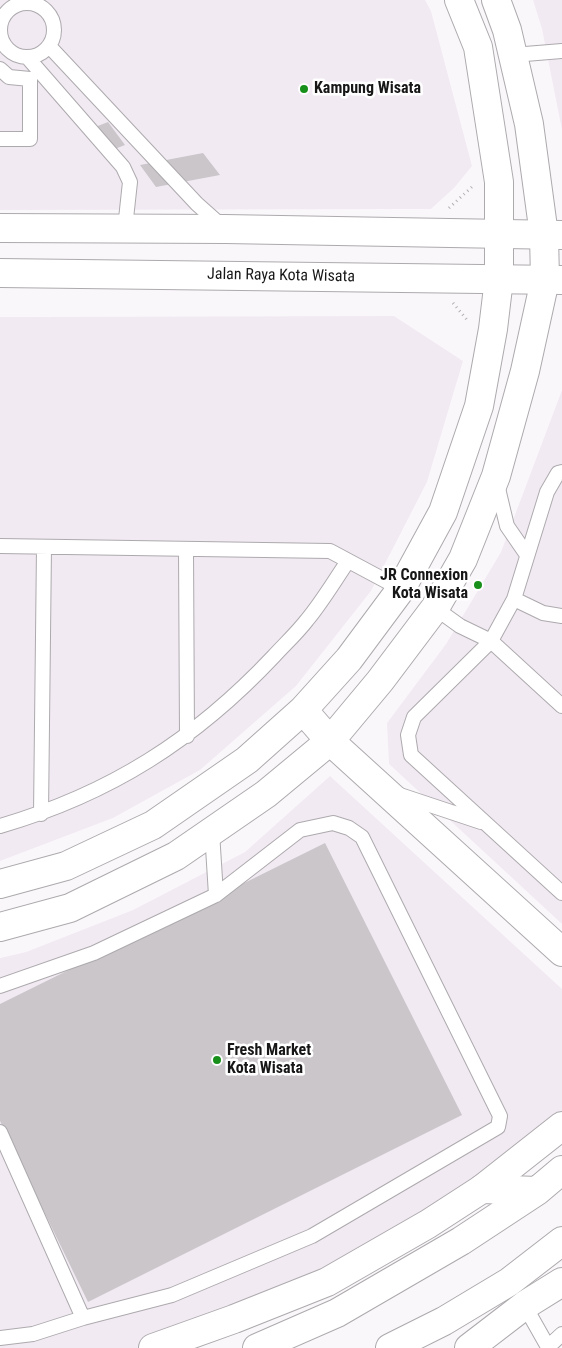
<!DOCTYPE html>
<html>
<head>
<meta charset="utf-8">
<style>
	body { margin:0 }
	canvas { display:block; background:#faf7fb }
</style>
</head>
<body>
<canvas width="562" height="1348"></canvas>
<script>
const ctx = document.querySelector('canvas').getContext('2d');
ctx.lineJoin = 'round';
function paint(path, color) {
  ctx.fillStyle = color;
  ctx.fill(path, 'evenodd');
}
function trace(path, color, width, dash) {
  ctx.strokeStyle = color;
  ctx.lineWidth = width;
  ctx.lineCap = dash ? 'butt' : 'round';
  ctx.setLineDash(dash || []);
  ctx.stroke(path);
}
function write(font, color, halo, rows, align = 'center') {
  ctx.font = font + ' "Roboto Condensed",sans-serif';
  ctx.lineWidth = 5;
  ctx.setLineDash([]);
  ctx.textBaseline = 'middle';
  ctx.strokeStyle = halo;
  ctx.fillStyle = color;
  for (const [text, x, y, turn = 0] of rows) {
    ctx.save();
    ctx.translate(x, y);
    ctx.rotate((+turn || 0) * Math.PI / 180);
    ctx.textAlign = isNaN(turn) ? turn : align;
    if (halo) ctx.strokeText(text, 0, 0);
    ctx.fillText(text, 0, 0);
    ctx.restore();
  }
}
const built = new Path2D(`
	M0,0H425L431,11L472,166L454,188L431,209L0,210Z
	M533,0H562V130L542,29Z
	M394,316L463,361L427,482L371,591L296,686L200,770L113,818L0,861V317Z
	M562,390V924L389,764L387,723L446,644L501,552Z
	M330,776L562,989V1129L262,1306L139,1348H0V958L26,952L133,910L245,852Z`);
const building = new Path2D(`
	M108,122L125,145L102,154L85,131Z
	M203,153L220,175L156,187L140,165Z
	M325,843L462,1115L88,1302L0,1121V1004Z`);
const path = new Path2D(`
	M449,208L474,185
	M453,303L468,321`);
const service = new Path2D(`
	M0 30a27 27 0 1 1 54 0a27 27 0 1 1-54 0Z
	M49,46L197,204L224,228
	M513,55L562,51
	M28,58L123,167L130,182L125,228
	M0,69L9,77L30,79V139H0
	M562,472L558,473L547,492L514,599L543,613L562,616
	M497,484L507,526L527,555
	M0,546L330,551L401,589
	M186,549L187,736
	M514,599L491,641L562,706
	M435,608L460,626L491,641L414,717L408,735L411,755L562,893
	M397,794L481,822
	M41,814L44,547
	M0,826C110,794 195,740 274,656C285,644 297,633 307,620C322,602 335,580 348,561
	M212,832L216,895
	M0,986L94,953L216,895L300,830L333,823L349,828L362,837L500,1116L498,1127L312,1236L172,1295L83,1318L33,1334L0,1338
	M0,1132L83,1318
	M522,1301L548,1347L562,1334`);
const minor = new Path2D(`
	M303,710L330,741L562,952
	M0,884L66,866L153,825L247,760L303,710L349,659L401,589L443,512L479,406L493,329L499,279V182L478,47L459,0
	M0,927L70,908L176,856L266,794L330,741L380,681L435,608L463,559L496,476L525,371L545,280L544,235L529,124L507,30L496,0
	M153,1348L234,1319L327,1282L428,1224L482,1189L562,1126
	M469,1348L525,1305L562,1282`);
const tertiary = new Path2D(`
	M0,228L225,229L562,235
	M0,273L562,280
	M482,1189L537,1191
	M257,1348L337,1313L461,1241L537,1191L562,1170
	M390,1348L444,1321L509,1282L562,1241`);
const markers = [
	[304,89,5,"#188f1a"],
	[478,585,5,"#188f1a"],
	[217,1060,5,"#188f1a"]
];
const poiNames = [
	["Kampung Wisata",314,89],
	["JR Connexion",468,576,"right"],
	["Kota Wisata",468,594,"right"],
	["Fresh Market",227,1051],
	["Kota Wisata",227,1069]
];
const streetNames = [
	["Jalan Raya Kota Wisata",281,276,1]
];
paint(built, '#f2eaf3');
paint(building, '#cac6ca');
trace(service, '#adaaad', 16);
trace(minor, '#adaaad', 30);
trace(tertiary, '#adaaad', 30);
trace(path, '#b2b0b3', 3, [1, 4]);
trace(service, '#fff', 14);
trace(minor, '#fff', 28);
trace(tertiary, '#fff', 28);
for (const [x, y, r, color] of markers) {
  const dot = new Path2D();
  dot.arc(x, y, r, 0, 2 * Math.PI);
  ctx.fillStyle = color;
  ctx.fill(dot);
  trace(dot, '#fff', 2);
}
write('bold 16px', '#181718', '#fff', poiNames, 'left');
write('16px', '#181718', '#fff', streetNames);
</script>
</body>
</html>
